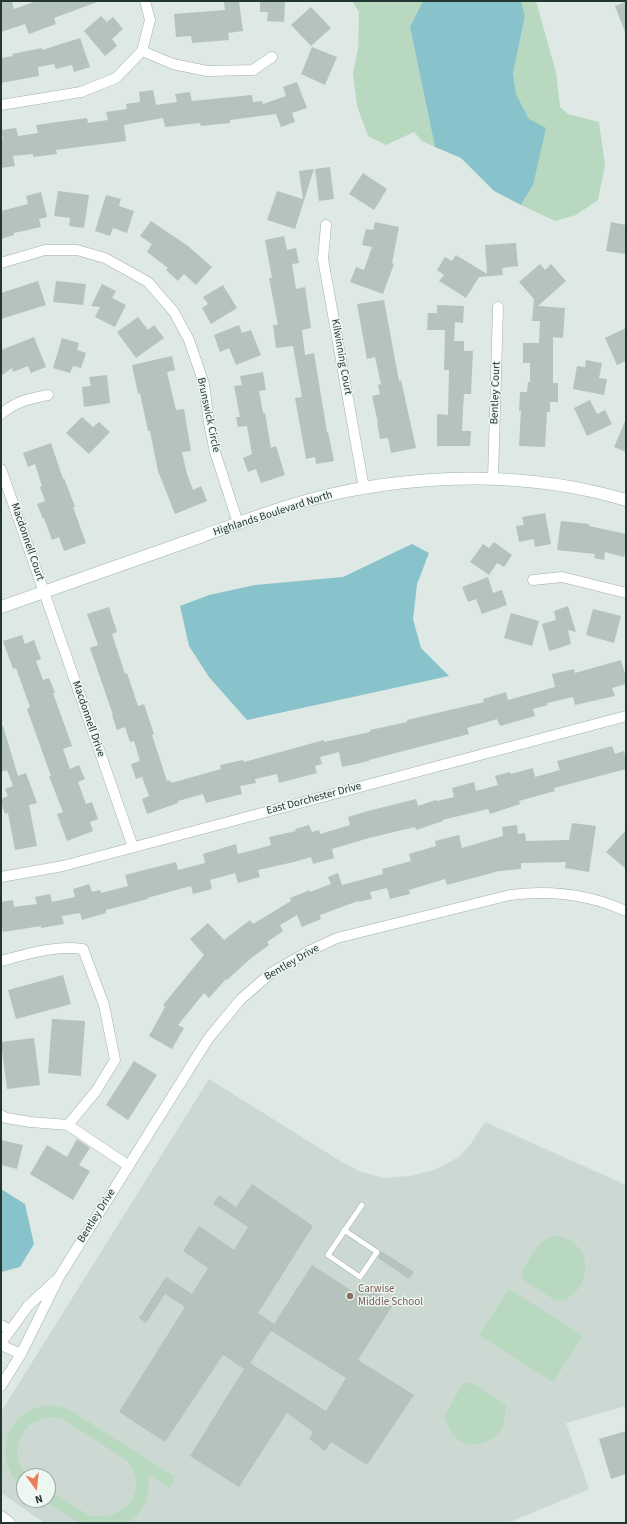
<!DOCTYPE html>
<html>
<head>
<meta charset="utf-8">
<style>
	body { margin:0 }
	#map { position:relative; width:627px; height:1524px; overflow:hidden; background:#dee8e4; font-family:"Source Sans 3",sans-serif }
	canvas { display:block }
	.frame { position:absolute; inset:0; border:2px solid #213730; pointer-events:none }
	.north { position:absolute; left:16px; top:1468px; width:40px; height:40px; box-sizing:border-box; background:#eef6f2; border:1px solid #9caaa4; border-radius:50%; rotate:165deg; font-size:11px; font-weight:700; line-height:16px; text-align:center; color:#213730 }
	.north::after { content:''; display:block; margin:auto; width:14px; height:18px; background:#e87c5c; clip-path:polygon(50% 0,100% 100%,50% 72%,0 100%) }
</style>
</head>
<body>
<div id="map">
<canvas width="627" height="1524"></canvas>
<div class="frame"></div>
<div class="north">N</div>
</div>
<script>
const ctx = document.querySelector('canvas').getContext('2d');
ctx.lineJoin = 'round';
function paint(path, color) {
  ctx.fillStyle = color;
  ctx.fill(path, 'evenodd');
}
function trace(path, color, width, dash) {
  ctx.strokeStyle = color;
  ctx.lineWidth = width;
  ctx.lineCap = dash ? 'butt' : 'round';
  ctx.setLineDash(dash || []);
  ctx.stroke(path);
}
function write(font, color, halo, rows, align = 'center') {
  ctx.font = font + ' "Source Sans 3",sans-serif';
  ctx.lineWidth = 3;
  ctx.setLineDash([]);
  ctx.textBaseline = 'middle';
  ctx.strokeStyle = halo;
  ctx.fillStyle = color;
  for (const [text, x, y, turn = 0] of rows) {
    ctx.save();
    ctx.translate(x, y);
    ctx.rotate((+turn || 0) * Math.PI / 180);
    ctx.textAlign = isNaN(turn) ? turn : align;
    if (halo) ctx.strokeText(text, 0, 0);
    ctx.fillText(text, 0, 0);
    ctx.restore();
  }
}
const built = new Path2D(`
	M209,1079L342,1162L359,1171L383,1178L409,1176L434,1170L459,1157L470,1145L485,1122L626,1185V1406L566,1423L589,1489L508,1523H45L1,1493V1412ZM24,1476H48V1500H24Z`);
const green = new Path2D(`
	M352,1H423L410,27L435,147L422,141L414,132L386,145L368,136L357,106L353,73L358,49L359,12Z
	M521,1H536L556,72L560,107L568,114L599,122L605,165L598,200L576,215L555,221L521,205L533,185L529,119L516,94L513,73L525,16Z
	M558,1236C564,1238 570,1240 575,1244C592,1259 587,1287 568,1298C565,1300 560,1300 556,1301L524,1280L522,1272C531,1256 539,1238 558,1236Z
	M509,1289L583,1336L553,1382L479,1335Z
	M471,1382L506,1405C505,1413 505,1423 501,1430C492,1444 469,1449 456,1438C450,1432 447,1424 444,1416L463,1384Z
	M44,1406C56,1405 63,1407 73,1412L175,1477L169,1488L148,1474L149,1489L145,1503L137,1515L127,1523H79L43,1500H48V1489L88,1515C124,1524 152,1489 126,1460L68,1422C32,1403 0,1448 28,1476H24V1487C1,1472 0,1437 19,1418C26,1411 35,1408 44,1406Z`);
const water = new Path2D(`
	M423,1H521L525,16L513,73L516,94L529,119L546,128L533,185L521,205L494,191L461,158L435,147L410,27Z
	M412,544L429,553L417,584L413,619L421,648L449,676L247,720L209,677L189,646L180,606L209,595L255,585L343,577Z
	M1,1189L25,1204L34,1244L20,1267L1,1272Z`);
const building = new Path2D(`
	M1,1H12L14,9L37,1L97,2L54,18L56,24L29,34L25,24L1,32Z
	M239,1L243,31L228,33L229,40L192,43L191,36L176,37L174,14L225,10L224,2Z
	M260,1H285L284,22L267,21L268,12H260Z
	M626,2V32H625L615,6Z
	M311,7L331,28L311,46L291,25Z
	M101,16L107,22L113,17L123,29L112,39L117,46L105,56L84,31Z
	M80,38L90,67L74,72L72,65L56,69L54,64L38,67L39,76L1,83V58L13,56L12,54L42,48V50Z
	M312,47L337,57L325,85L301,74Z
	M297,82L307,108L292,113L295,122L281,127L276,114L230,120V123L201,126L200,123L165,127L163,118L124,125L126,141L56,150L57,154L33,157V154L13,156L15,166L1,168V139H3L1,130L16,128L18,136L38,133L36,125L87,118L88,123L108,120L106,112L127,109L126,104L140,102L139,92L153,90L156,105L177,102L175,94L190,92L192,101L252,95L253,102L262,101L263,104L286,96L283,87Z
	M330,167L334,199L319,201L315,169Z
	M314,169L295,229L267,220L277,191L303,199L299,171Z
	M363,173L387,189L374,210L349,194Z
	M58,191L89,195L84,228L69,226L70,218L54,216Z
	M41,192L47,217L39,219L41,227L14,233V235L1,239V211L28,204L26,196Z
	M106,195L121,199L119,206L134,211L127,233L113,228L110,236L95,231Z
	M151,221L188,246L212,267L196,285L184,274L178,281L166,270L168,268L147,252L152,244L140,236Z
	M375,222L399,227L392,263L394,264L383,294L350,282L356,267L364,270L372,247L362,245L366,229L373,230Z
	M611,222L626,225V254L606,251Z
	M284,236L287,250L296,248L299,263L292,264L296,289L305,287L311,328L302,330L305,355L314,353L327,432H328L334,461L316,464L315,457L306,459L295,398L302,397L293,346L276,348L273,325H278L269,278H272L265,240Z
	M516,243L518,266L502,268L503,275L479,277L466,298L439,281L444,275L437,270L445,257L452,261L456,255L487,274L485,245Z
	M540,264L545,270L551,264L566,281L538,306L565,308L563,338L553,337V383H558V402H550V412H547L545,447L519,446L521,411H519L520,392H527L528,382H530V363H523V343H539L540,321H532L534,299L519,282Z
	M38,281L46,305L1,319V293Z
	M56,281L86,284L83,305L53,302Z
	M102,284L116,291L112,298L126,305L115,327L95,317L100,307L91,306Z
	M223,285L237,308L211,324L202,308L208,304L203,297Z
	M384,300L399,381L401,380L416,448L391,453L388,438L380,439L377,423H378L372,396L380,394L378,385L381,384L375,357L367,359L357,304Z
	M437,305L464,306L463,323L455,322L454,341H464V351H473L471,394H464L463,409L462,431H471L470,446H437V414L448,415L449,370H444L445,330H427L428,313H437Z
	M138,317L148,330L154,325L164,338L136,358L117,332Z
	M239,325L242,333L251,330L261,355L236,365L229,348L220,352L214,335Z
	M626,328V361L617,365L605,338Z
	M34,337L46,367L31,373L28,366L13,372L12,368L1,376V350Z
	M62,338L79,343L77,350L86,353L81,368L73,366L70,373L53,368Z
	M172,356L175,370L167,372L176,410L184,409L191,451L182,452L187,474L193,490L201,486L207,501L175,514L158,471L150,431H148L140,393L138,394L132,365Z
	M586,360L602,363L599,378L607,379L604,395L573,389L577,366L585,367Z
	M263,372L266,390L259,391L263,413H265L271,448L276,446L285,475L261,483L256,469L248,472L243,458L252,454L247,426L238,427L236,417H240L234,386L242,385L240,376Z
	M107,375L110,403L84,407L82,387L91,386L89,377Z
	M590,400L597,414L605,410L612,424L587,436L574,408Z
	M82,417L93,427L99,422L110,432L89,454L66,433Z
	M626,419V452L614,447Z
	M51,443L63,479L64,478L75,507H73L86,543L64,551L59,537L52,540L44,518L43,519L37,504L45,501L40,487L42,486L35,464L28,467L23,453Z
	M545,513L551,544L535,547L534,539L519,542L516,526L524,525L522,517Z
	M561,521L589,524V526L626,534V548L624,557L605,552L604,560L594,558L595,554L557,550Z
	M494,542L512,555L504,567L497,563L489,575L470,562L483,544L489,548Z
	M488,577L493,593L502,590L507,605L482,614L476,599L468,602L462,587Z
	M568,606L576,632L568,630L571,644L549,651L542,624L556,620L554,611Z
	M109,607L117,632L112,634L125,674L127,673L138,706L144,704L154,734L152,735L167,781L170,780L171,783L221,769L220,765L243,760L244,762L324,740V742L370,732V730L407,722V720L484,702L483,699L506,692L508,700L555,687L552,674L574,669L575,673L621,660L626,677V684L612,688L615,696L575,705L573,697L547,703L548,705L533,709L535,716L500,726L497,719L467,728L469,734L369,760V761L342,767L339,752L320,757L322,764L315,766L317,773L279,783L277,774L255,779L256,783L240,786L242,794L206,803L203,794L178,801V803L147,814L142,799L149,796L142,777L136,779L131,764L140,761L134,741L130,742L125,727L117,730L112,715H113L90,648L98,645L87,614Z
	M593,609L621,616L614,643L586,635Z
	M511,613L539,621L532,646L504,638Z
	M22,635L25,644L34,640L41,659L36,661L43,680L49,678L55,693H53L72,746L63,749L70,769L79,765L85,779L78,782L86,804L92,802L98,819L90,822L93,831L67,841L57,814L63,812L49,776H51L27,709L30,707L16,668L13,669L3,641Z
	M1,726H3L18,776L26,773L37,803L29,805L37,846L15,850L8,813L5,814L1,802V799L8,796L5,789L13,786L7,770L1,772Z
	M612,746L615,754L624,751L626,759V769L554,788L555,791L519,801L520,804L490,814L488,809L442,820L443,821L416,830L415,827L369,838L332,849L334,858L313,864L311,857L294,862L258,870L260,877L238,883L235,873L210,880L212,889L193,894L191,886L147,898L148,899L106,910V913L82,920L80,913L62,916L64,924L41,928V926L3,932L1,920V902L13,900L14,907L37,904L35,897L50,894L52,902L75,897L73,889L89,884L92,892L100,890L101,893L128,886L125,875L176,862L178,870L205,863L203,854L236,844L238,854L261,848L271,845L269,837L296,831L295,829L309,825L312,832L319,830L320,834L350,825L348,817L368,811L416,799L418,806L436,800L437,801L454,797L452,788L474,782L476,791L498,785L495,776L510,772L511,774L533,768L535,777L560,770L557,761Z
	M572,823L596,826L589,872L565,868L566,862L521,863V869L499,871L447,885L445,879L409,890L410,894L390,899L387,888L370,892L372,899L358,902V901L320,915L321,919L302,927L297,915L280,925L283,931L267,942L269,945L250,959L227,980L226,979L209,998L204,993L178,1025L184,1028L172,1049L149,1036L165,1007L163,1005L204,955L190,939L208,923L224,940L250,920L253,924L291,901L290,898L310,890V892L331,884L328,877L338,873L342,885L383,874L382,869L411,861L409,854L436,846L435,841L459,835L462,848L503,836L502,827L517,825L518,834L525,833L526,841L569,840Z
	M626,830V869L606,852Z
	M63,975L71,1004L16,1019L8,990Z
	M52,1019L85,1021L81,1076L48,1073Z
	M34,1038L40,1085L7,1089L1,1042Z
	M134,1061L157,1075L128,1120L106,1105Z
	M77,1139L90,1148L79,1165L90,1171L73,1200L30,1174L47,1145L67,1157Z
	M1,1140L23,1145L17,1169L1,1165Z
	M252,1184L313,1226L258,1313L274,1324L312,1265L355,1293L362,1282L394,1303L358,1360L414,1395L367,1465L331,1442L325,1451L309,1439L313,1432L287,1413L239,1487L190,1456L244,1369L223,1355L165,1442L119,1412L185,1307L165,1294L146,1323L139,1318L166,1277L192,1294L208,1268L183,1251L199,1226L234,1250L248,1227L213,1204L219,1195L236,1207ZM271,1331L346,1378L326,1411L250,1363Z
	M381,1251L414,1272L409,1279L378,1258Z
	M626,1431V1474L611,1479L599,1439Z`);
const lane = new Path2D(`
	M344,1230L377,1252L360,1277L328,1255L362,1205`);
const street = new Path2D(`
	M142,51L173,64L207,71L253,70L272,57
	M1,105L81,92L116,78L142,51L150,20L145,1
	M326,225L323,259L364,488
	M1,263L45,250H77L105,258L148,282L174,312L189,340L204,384L209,423L215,452L238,523
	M1,414C17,401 28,399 48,395
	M1,469L133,847
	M493,479L498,307
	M533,580L562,577L626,593
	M1,877L63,866L626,716
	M1,961C28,954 55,945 83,949L104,1005L115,1060L96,1091L68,1125
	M1,1115L6,1118L31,1122L68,1125L129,1166
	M1,1325L10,1330
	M1,1343L28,1306L55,1281
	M1,1345L21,1354
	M1,1386L21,1354L59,1277L208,1039L241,999L271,973L309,951L337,938L510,895C549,890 589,894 626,911`);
const secondary = new Path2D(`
	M1,607C68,584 134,560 200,537C244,521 288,504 333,494C429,473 532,472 626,500
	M1,1517L9,1523`);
const markers = [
	[350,1296,4,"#8d6e63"]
];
const streetNames = [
	["Kilwinning Court",341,357,80],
	["Bentley Court",496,393,-88],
	["Brunswick Circle",208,415,78],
	["Highlands Boulevard North",273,514,-18],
	["Macdonnell Court",27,542,71],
	["Macdonnell Drive",88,719,71],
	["East Dorchester Drive",314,799,-15],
	["Bentley Drive",292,963,-30],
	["Bentley Drive",97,1216,-58]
];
const educationNames = [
	["Carwise",358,1290],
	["Middle School",358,1303]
];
paint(built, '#ccd8d2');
paint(green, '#b8d9c0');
paint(water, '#88c2cb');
paint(building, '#b4c3bc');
trace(lane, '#a2afaa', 6);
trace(street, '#a2afaa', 11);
trace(secondary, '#9eb3ab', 13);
trace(lane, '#fff', 5);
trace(street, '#fff', 10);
trace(secondary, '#fff', 12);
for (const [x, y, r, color] of markers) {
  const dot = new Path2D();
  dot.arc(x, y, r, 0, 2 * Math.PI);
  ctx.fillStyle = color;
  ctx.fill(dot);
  trace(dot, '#eef6f2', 1.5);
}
write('11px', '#213730', '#eef6f2', streetNames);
write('11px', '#785e54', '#eef6f2', educationNames, 'left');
</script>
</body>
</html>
